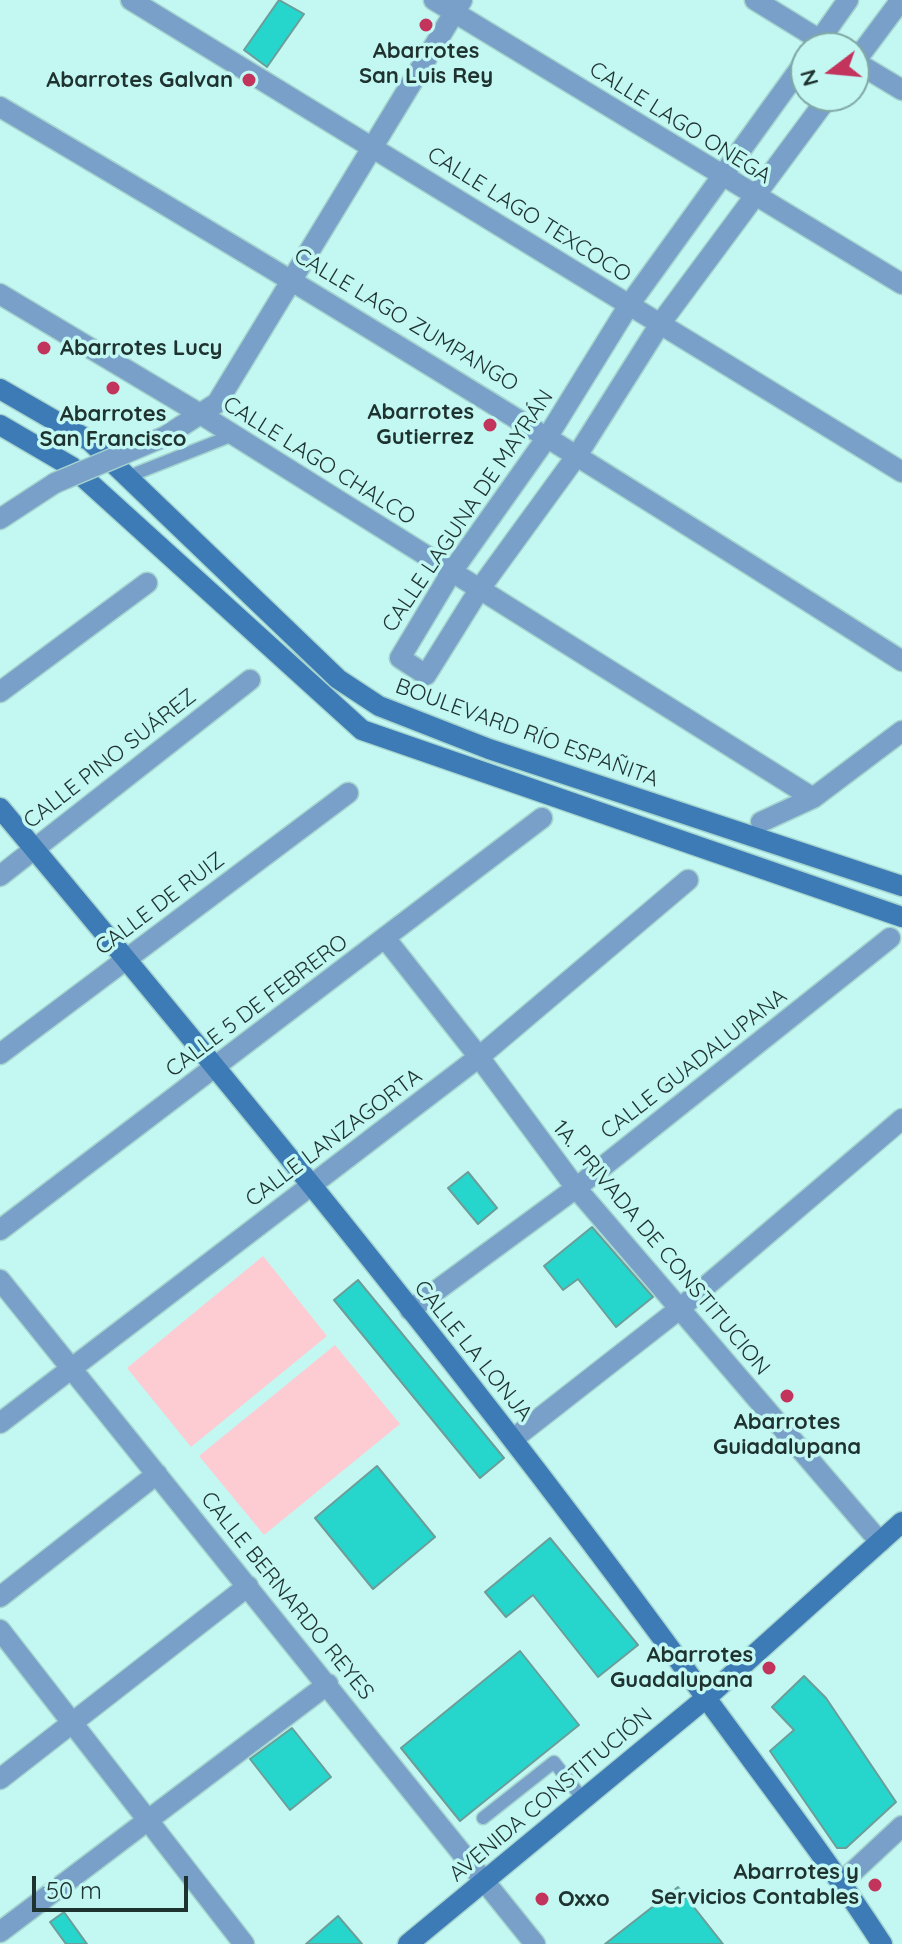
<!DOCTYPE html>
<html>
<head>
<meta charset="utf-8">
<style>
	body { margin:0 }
	#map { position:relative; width:902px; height:1944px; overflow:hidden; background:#c3f7f2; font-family:Quicksand,sans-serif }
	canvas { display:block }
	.north { position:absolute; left:790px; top:32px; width:80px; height:80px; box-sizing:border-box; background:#c3f7f2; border:2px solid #81a8a4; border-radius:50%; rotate:254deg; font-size:22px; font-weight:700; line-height:32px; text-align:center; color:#1e3230 }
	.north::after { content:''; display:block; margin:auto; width:28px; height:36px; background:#c3345c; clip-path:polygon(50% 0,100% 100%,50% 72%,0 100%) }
	.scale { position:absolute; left:32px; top:1876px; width:156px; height:36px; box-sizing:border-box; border:4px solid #1e3230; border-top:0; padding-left:10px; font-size:24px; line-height:28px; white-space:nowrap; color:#1e3230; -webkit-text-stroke:6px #c3f7f2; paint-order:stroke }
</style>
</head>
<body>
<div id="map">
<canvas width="902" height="1944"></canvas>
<div class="north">N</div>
<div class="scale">50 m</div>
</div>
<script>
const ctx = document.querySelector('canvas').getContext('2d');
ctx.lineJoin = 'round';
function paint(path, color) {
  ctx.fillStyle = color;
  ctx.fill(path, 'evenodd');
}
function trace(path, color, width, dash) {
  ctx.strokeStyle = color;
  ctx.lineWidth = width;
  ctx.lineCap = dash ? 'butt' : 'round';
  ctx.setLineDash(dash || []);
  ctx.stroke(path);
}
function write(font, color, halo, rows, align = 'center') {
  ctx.font = font + ' Quicksand,sans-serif';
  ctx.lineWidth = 7;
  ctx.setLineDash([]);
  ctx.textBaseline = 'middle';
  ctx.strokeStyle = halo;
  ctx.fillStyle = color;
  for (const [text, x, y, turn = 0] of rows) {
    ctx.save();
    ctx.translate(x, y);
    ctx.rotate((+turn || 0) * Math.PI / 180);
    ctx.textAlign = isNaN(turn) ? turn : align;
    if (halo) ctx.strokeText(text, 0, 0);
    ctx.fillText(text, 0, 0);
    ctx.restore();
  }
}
const green = new Path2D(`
	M263,1256L327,1336L191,1447L127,1368Z
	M335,1345L400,1424L264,1535L199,1456Z`);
const building = new Path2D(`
	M279,0L304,14L267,67L244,50Z
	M468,1172L497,1208L478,1224L448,1188Z
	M592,1227L653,1297L616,1327L578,1279L563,1290L544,1266Z
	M358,1280L504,1458L480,1478L334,1300Z
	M377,1466L435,1537L373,1589L315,1518Z
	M550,1538L638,1645L598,1677L533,1595L506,1617L485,1592Z
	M520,1651L579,1725L460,1821L401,1748Z
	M804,1676L826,1698L896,1802L846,1848H837L770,1751L794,1730L772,1707Z
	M292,1728L331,1777L290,1810L250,1759Z
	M678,1887L723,1944H605Z
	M64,1912L87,1944H66L50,1922Z
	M338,1916L362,1944H306Z`);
const lane = new Path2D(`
	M137,473L233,435
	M483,1818L554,1762L582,1798`);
const street = new Path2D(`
	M131,0L902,472
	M434,0L902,284
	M755,0L833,48
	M814,48L848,0
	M806,60L629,305L548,436L451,573L400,658L426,675L479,590L578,454L660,324L829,96
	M854,61L902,90
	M854,63L901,0
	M0,107C305,286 604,471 902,661
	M0,294L202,415L813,798
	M166,436L217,403L462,0
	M0,519L55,483
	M0,692L147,583
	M761,822L813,798L902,731
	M0,876L250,680
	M385,938L479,1057L576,1188L880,1542
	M0,1054L348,793
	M0,1230L542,818
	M0,1280L535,1944
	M410,1310L576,1188L890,938
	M0,1423L479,1057L688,880
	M513,1439L678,1310L902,1119
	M0,1597L157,1474
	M0,1630L244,1944
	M0,1779L248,1586
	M842,1882L902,1826
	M0,1932L328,1684`);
const secondary = new Path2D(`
	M0,389L90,441L338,679L379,706L489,749L902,886
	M0,425L72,467L362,730L902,917
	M0,808C241,1096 481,1387 701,1691C762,1775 826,1857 882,1944
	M408,1944L706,1698L902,1522`);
const streetBridge = new Path2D(`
	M55,483L166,436`);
const markers = [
	[426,25,8,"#c3345c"],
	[249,80,8,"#c3345c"],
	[44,348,8,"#c3345c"],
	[113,388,8,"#c3345c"],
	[490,425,8,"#c3345c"],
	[787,1396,8,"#c3345c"],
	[769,1668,8,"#c3345c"],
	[875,1885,8,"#c3345c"],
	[542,1899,8,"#c3345c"]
];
const poiNames = [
	["Abarrotes",426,51,"center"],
	["San Luis Rey",426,76,"center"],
	["Abarrotes Galvan",233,80],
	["Abarrotes Lucy",60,348,"left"],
	["Abarrotes",474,412],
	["Gutierrez",474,437],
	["Abarrotes",113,414,"center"],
	["San Francisco",113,439,"center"],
	["Abarrotes",787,1422,"center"],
	["Guiadalupana",787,1447,"center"],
	["Abarrotes",753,1655],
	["Guadalupana",753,1680],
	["Abarrotes y",859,1872],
	["Servicios Contables",859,1897],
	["Oxxo",558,1899,"left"]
];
const streetNames = [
	["CALLE LAGO ONEGA",680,123,32],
	["CALLE LAGO TEXCOCO",529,215,32],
	["CALLE LAGO ZUMPANGO",406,320,31],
	["CALLE LAGO CHALCO",319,461,32],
	["CALLE LAGUNA DE MAYRÁN",468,511,-56],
	["BOULEVARD RÍO ESPAÑITA",527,733,20],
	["CALLE PINO SUÁREZ",110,759,-38],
	["CALLE DE RUIZ",160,904,-37],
	["CALLE 5 DE FEBRERO",257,1006,-37],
	["CALLE GUADALUPANA",694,1064,-38],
	["CALLE LANZAGORTA",334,1138,-37],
	["1A. PRIVADA DE CONSTITUCION",661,1248,50],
	["CALLE LA LONJA",473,1351,51],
	["CALLE BERNARDO REYES",287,1596,51],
	["AVENIDA CONSTITUCIÓN",551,1795,-40]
];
paint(green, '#fdccd3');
paint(building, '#26d6cc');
trace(building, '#6c9d99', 2);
trace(lane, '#a5d4cf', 15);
trace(street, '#a5d4cf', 23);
trace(secondary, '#a5d4cf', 23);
trace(lane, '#78a0c8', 12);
trace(street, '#78a0c8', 20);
trace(secondary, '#3c7bb5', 20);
trace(streetBridge, '#a5d4cf', 23, []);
trace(streetBridge, '#78a0c8', 20);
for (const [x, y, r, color] of markers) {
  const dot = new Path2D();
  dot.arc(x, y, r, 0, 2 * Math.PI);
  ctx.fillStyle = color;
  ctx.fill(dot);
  trace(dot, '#c3f7f2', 3);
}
write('bold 22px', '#1e3230', '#c3f7f2', poiNames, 'right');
write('22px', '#1e3230', '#c3f7f2', streetNames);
</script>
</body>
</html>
